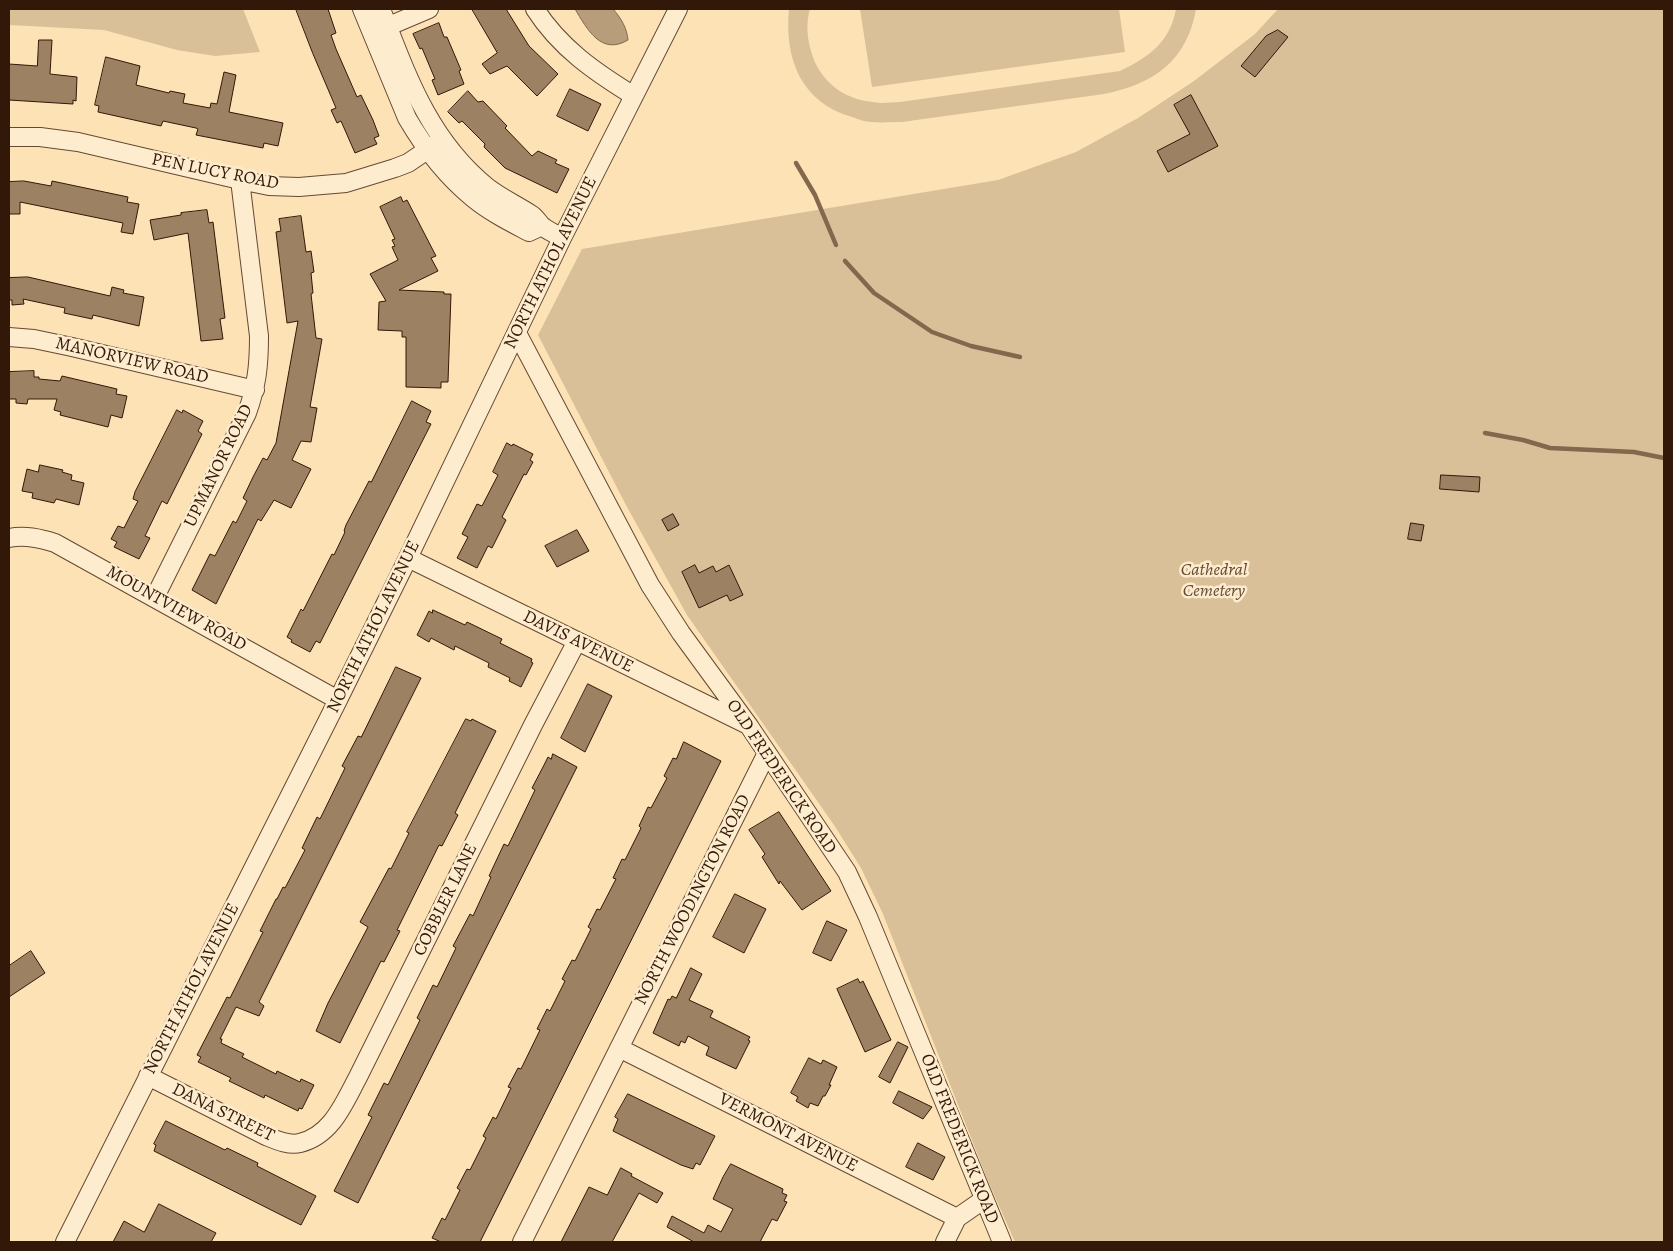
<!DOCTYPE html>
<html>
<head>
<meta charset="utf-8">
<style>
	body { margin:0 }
	#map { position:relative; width:1673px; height:1251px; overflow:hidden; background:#fde2b5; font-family:Alegreya,serif }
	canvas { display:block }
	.frame { position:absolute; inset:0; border:10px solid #321808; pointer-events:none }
</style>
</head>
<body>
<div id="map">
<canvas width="1673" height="1251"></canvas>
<div class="frame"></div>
</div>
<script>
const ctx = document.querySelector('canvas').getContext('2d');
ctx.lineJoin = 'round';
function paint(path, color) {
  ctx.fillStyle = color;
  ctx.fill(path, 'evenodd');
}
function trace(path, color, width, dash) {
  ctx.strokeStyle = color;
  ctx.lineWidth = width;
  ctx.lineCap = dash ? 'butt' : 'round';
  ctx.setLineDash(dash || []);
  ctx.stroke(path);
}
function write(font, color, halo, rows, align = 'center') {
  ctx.font = font + ' Alegreya,serif';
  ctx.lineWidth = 5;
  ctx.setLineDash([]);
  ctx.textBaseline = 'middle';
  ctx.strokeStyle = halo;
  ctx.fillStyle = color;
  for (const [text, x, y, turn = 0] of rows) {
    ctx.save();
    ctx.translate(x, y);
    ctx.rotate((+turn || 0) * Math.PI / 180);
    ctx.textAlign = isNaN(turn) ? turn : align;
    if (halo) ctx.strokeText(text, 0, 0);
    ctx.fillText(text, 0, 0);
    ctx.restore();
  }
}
const green = new Path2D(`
	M9,9H243L260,52L215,56L177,50L104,30L9,25Z
	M789,9H810C806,22 807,38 811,51C819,80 842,99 873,102C882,104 891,102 900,102L1120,71C1149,57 1170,42 1176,9H1196C1187,61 1154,84 1104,94L902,122C892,122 881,123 871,122C865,122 858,119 852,117C801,103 784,58 789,9Z
	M860,9H1119L1125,52L872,87Z
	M1278,9H1664V1242H1015L988,1181L883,914L861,868L834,825L687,615L627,507L538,335L582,249L998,180L1076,152L1138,118L1194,81L1255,34Z`);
const water = new Path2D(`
	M575,9H613C621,18 627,28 628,40C601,56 587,29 575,9Z`);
const stream = new Path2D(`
	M796,163L815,195L836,245
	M845,261L874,293L932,332L971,346L1020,357
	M1485,433L1523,440L1550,448L1634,452L1664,458`);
const building = new Path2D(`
	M296,9H328L336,33L331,35L336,49L357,97L361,95L373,120L379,136L374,138L377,144L355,153L341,121L337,123L331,110L336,108L313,54Z
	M472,9H506L529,46L558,74L537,96L507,66L490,74L482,64L497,53Z
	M439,23L444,37H447L461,70L459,71L464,84L438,95L432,80L435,79L422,48L420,49L413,34Z
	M1278,30L1288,37L1255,77L1241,66L1266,36Z
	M39,40H52L50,74L77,77L76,101L73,100V104L9,100V64L37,66Z
	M106,57L140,66L136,85L169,93L170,91L185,94L183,103L210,108L211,103L217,104L224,72L236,75L229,112L283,123L278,146L264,143L263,148L196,135L198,129L196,128L163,121L161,126L98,112L99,106L95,105Z
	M570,89L601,104L588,131L557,116Z
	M468,91L478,102L483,101L507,126L505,128L532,156L538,151L557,160L555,163L569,169L557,193L505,168L484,147L485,144L462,121L459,123L448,112Z
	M1191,95L1218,146L1168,172L1157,151L1190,134L1174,105Z
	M24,181L51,186L52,181L128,197L127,202L139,204L133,234L121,232L123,223L20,202V214H9V182Z
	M401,197L403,202L407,200L436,256L431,258L438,271L399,290L444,292V294H451L448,382H441V388L406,387V337H402V331L378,330L379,302L386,301L370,274L398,260L392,247L395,246L392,240L395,239L380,207Z
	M207,210L209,223L213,222L225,318L220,319L223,339L201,341L188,233L154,240L150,220L181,215V213Z
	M301,216L306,252L311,251L314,272L311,273L313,293L311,294L316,338L322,339L310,407L317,408L311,442L301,441L292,460L311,469L291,508L274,500L261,521L258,519L216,604L192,590L210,554L215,556L233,521L236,523L247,501L243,498L253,477L263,458L267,460L276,443L298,321L287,323L276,232L281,231L279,219Z
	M28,277L110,296L112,287L124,290L123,293L144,297L139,326L93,315L92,319L64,313L65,308L23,299L24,304L12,305V300H9V278Z
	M34,371V377H39V379L60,381L62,376L117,389L116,394L127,396L122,418L111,415L108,427L60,415L61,412L54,410L57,399H28L27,404L16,403V399H9V372Z
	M412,401L431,411L426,422L431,424L320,643L316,641L310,652L291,642L292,640L287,637L301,609L303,611L332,554L334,555L345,532L344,531L346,525L369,481L371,482Z
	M177,410L182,413L183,410L203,421L198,431L202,434L167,504L162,501L145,536L150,538L139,559L114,547L117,542L111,539L118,526L124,528L130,516L138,501L133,499L135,492Z
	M507,443L512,446L513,444L533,454L530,460L533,462L526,475L524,474L502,517L506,520L492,548L488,546L477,568L457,558L468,537L462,534L477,504L482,506L498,475L493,472Z
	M40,465L63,470L62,472L72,475L71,480L84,483L79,505L56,499L54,503L32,498L33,493L22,491L27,469L38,472Z
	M1441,475L1480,477L1479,492L1440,489Z
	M673,514L679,525L668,531L662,520Z
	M1411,523L1424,525L1421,541L1408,539Z
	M577,530L589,551L557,567L545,546Z
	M695,565L699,573L713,566L716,572L729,565L743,595L730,601L727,595L699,608L682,572Z
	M433,610L465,625L467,622L502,639L500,643L532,659L531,662L533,663L521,687L509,681L510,678L488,667L489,663L455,646L454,650L431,638L429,642L417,635L429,611L432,613Z
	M396,667L421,678L259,1002L264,1006L259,1016L236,1007L220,1039H222L221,1043L244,1054L242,1057L276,1074L277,1071L300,1082L301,1079L314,1085L302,1109L299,1108L298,1111L265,1095L264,1098L229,1081L231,1078L198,1062L201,1057L197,1055L227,997L230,998L263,932L260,931L276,899H277L283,887L285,888L305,850L302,848L317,817L320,819L345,768L342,766L358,736L361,737Z
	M588,684L612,696L585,752L561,738Z
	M466,719L471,721L472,719L496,731L455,813L458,815L442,846L439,845L397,930L400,931L384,962L381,961L340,1043L316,1031L328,1003L368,927L360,922L389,868L391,869L409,833L407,832Z
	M684,742L721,761L480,1242H441L432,1238L442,1218L445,1220L460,1190L457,1188L467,1169L470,1170L486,1138L483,1136L493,1117L496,1119L511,1088L508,1087L518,1068L521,1069L540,1030L537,1029L547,1009L550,1011L565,981L562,979L572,960L575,961L591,929L588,927L597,909L600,910L616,879L613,878L622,859L625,860L641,828L639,826L648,807L651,808L667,778L664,776L673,758L676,759Z
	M553,754L577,767L576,769L358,1203L334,1191L372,1117L368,1115L384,1083L388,1085L420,1020L417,1018L433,985L437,987L456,948L453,946L470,914L473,916L491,877L489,876L504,844L508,846L535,790L532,788L543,767L548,757L551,759Z
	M779,812L831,891L802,910L780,881L779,884L762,857L765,854L749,830Z
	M735,894L766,909L744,953L713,937Z
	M827,921L847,930L831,961L813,953Z
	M31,951L45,973L9,997V966Z
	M691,968L702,974L689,1000L713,1011L710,1017L750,1037L748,1040L750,1041L736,1069L706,1055L709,1047L688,1036L685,1043L681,1041L679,1046L653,1033L668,999L670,1000L672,996L676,998Z
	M858,979L860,983L863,981L891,1040L865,1052L837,989Z
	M898,1042L908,1047L890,1083L879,1077Z
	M809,1058L821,1064L823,1060L837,1067L829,1085H831L825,1096H823L818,1106L810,1103L808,1108L796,1101L798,1097L791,1093Z
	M899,1091L932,1107L923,1119L893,1103Z
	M628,1094L715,1136L700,1165L696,1163L693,1169L681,1165L613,1131L618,1119L615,1117Z
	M166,1121L225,1150L227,1148L258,1163L257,1166L316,1196L301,1225L154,1151L156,1145L154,1144Z
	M918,1143L945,1157L933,1180L906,1167Z
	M731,1164L783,1189L782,1193L787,1195L784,1201L787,1202L777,1221L772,1219L760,1242H694L667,1227L672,1216L704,1233L708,1225L721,1232L733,1209L713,1199L723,1177Z
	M621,1168L632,1174L631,1176L663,1193L657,1203L639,1193L612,1242H561L589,1187L607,1195Z
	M159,1204L216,1233L211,1242H113L124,1221L144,1232Z`);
const minor = new Path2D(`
	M362,9L407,118C424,147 446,176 473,198C490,212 510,222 529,232L542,226
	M381,9C407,76 429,140 487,187C501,198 517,205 532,215C536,218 539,223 542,226C548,231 556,234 562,238
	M535,9C560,48 595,72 634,96
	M377,31L429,9
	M9,137H40L78,142L240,180L269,186L299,187L346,183L395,168L408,163L442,140
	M517,333L650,585L681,633L749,726L847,872L868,917L1002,1242
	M9,337L34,339L72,347L255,390
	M9,538C25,535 39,538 55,543L338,700
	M408,558L746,724
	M155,597L247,413C257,385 259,365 259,336L240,180
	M619,1048L957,1218
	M148,1076L266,1136C276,1140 289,1146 300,1143C332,1135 344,1103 358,1077L533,725L577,641
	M65,1242L338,700L408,558L562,238L678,9
	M522,1242L767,753
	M945,1242L957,1218L983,1200`);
const streetNames = [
	["PEN LUCY ROAD",215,172,11],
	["NORTH ATHOL AVENUE",551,263,-64],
	["MANORVIEW ROAD",132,361,13],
	["UPMANOR ROAD",219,466,-64],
	["MOUNTVIEW ROAD",176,609,29],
	["NORTH ATHOL AVENUE",374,627,-64],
	["DAVIS AVENUE",578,642,26],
	["OLD FREDERICK ROAD",781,777,56],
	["COBBLER LANE",446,900,-64],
	["NORTH WOODINGTON ROAD",693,900,-63],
	["NORTH ATHOL AVENUE",192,989,-63],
	["DANA STREET",223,1113,26],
	["VERMONT AVENUE",788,1133,27],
	["OLD FREDERICK ROAD",959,1139,68]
];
const parkNames = [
	["Cathedral",1214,571],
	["Cemetery",1214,592]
];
paint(green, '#dac098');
paint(water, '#b89d7a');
trace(water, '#82684c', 1);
trace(stream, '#82684c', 4.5);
paint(building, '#9c8162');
trace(building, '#321808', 1);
trace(minor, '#654a33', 20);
trace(minor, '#feeccf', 18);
write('18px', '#321808', '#feeccf', streetNames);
write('italic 18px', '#644a33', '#feeccf', parkNames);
</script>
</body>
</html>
